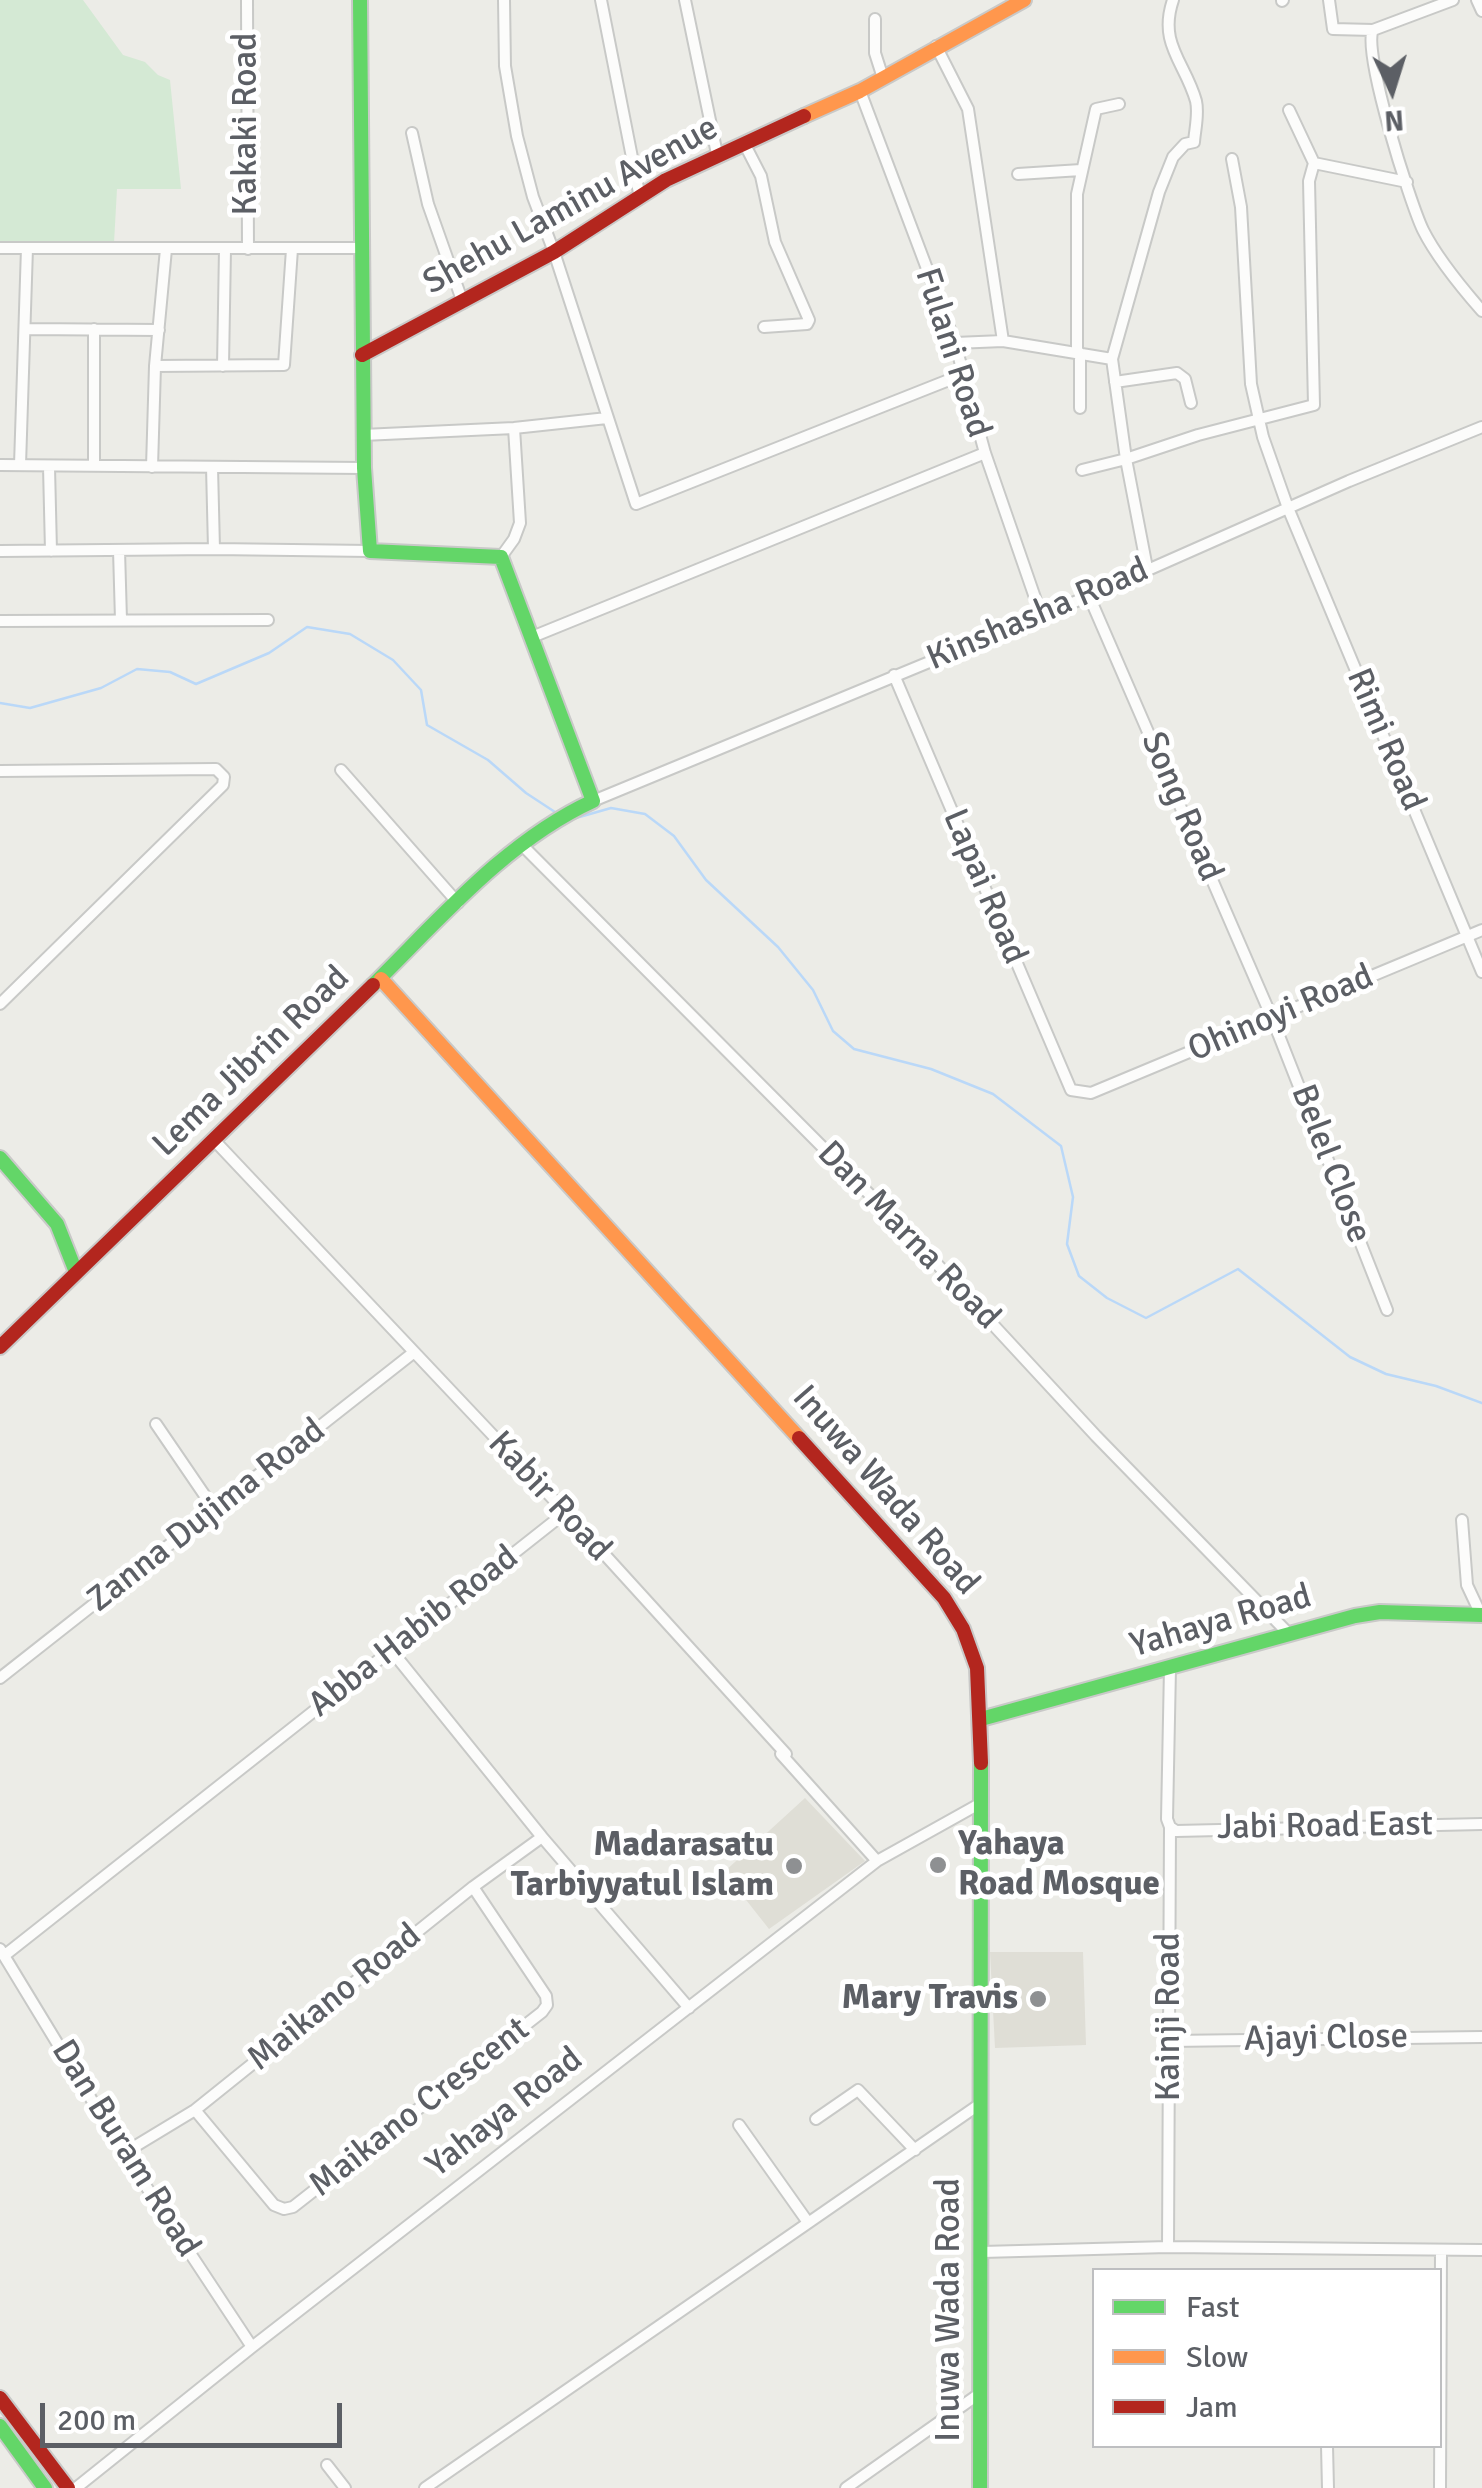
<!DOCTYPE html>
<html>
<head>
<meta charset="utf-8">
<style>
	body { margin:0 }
	#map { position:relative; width:1482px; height:2488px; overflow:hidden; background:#ecece7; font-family:Signika,sans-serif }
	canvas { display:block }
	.legend { position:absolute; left:1092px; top:2268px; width:350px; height:180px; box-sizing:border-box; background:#fff; border:2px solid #bebfc1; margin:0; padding:12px 18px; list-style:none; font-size:30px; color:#5c5f65 }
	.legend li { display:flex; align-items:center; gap:20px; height:50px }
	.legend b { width:50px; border:2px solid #bebfc1 }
	.north { position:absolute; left:1342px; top:40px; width:100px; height:100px; -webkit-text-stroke:8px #fff; paint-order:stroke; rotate:176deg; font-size:28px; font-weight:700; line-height:40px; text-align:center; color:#5c5f65 }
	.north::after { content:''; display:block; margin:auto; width:35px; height:45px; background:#5c5f65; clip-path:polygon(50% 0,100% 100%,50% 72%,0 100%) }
	.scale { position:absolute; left:40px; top:2403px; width:302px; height:45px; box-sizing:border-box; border:5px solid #5c5f65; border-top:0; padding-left:12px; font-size:30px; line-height:35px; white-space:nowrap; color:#5c5f65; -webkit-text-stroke:8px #fff; paint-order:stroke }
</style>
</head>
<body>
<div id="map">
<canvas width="1482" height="2488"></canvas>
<ul class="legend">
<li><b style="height:12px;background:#63d668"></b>Fast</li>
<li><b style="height:12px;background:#ff974d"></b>Slow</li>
<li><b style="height:12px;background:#b3261e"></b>Jam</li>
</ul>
<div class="north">N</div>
<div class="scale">200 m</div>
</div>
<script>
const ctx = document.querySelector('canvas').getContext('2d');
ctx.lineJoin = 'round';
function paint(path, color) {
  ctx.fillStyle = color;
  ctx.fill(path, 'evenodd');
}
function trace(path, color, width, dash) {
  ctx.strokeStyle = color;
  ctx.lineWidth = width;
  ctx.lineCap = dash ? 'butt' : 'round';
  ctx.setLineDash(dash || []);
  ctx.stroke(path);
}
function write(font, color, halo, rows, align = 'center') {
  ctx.font = font + ' Signika,sans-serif';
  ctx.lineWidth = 10;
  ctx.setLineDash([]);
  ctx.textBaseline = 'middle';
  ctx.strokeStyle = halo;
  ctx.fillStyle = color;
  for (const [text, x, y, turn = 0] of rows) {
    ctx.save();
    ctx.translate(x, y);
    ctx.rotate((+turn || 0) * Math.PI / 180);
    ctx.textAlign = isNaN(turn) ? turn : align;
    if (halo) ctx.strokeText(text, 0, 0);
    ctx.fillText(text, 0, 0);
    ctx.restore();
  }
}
const education = new Path2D(`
	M805,1798L865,1861L769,1929L724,1872Z
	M990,1952H1083L1086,2045L995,2048Z`);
const green = new Path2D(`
	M0,0H83L123,55L145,62L158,75L170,80L181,189H117L114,243L0,242Z`);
const stream = new Path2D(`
	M0,703L30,708L101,688L137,669L170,672L196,684L269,653L307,627L350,634L393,660L421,690L427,725L488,760L526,793L558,814
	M569,820L611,808L645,814L674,836L706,880L778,947L813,990L833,1031L854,1049L931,1069L993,1094L1061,1146L1073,1197L1067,1244L1079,1276L1107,1298L1146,1318L1238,1269L1350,1357L1386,1374L1436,1386L1482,1403`);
const street = new Path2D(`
	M247,0L248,249
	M504,0L505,66L517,136L533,197L554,252L636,504L964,374
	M601,0L640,198
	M685,0L717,154
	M1329,0L1333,29L1373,30
	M1453,0L1373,30C1362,51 1410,203 1423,230C1437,258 1461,287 1482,311
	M1477,0L1482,11
	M1282,1L1283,0
	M875,19V53L883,78
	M936,46L968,109L1003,341
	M860,91L955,343L985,453L1041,615
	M412,133L428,204L463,303
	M744,143L761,176L775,242L809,320L807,324L764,327
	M1232,159L1241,207L1251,384L1263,437L1288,508L1482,972
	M1314,163L1407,182
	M1018,174L1081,170
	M0,248H361
	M25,329L159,330
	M955,343L1003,341L1112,359
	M1077,352V194L1096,109L1119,104
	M155,366L284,365L292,249
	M223,366L225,249
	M1115,382L1177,373L1185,379L1191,403
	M1080,408V353
	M363,435L514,428L607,418
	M0,465L364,468
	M20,465L27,248
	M94,466V329
	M49,467L51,551
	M152,467L155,366L166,249
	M212,467L214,549
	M1082,470L1126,459L1198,435L1314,405L1309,181L1314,163L1289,110
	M119,550L121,620
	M0,551L214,549L370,551
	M501,557L514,539L520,523L514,428
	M1147,568L1126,459L1112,359L1159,192L1173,157L1185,144L1194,142C1195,129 1199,114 1196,101C1185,62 1158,44 1173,0
	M1089,596L1272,1018L1387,1310
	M0,621L268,620
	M532,637L985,453
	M894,675L1071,1090L1091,1093L1482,930
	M341,770L458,903
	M0,771L216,769L224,777L223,785L0,1004
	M593,801L1089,596L1349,481L1482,427
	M523,846L911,1236L1096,1436L1287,1632
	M214,1140L570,1517
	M156,1424L214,1509
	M1462,1520L1467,1585L1481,1615
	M391,1650L542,1837L689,2008
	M0,1678L413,1353
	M781,1754L877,1861
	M1170,1827L1176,1831L1482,1824
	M0,1949L124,2153L252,2347
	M5,1955L566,1512L786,1754
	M1170,2041L1482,2037
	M195,2110L274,2205L284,2209L293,2207L542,2012L547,2005L546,1996L473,1887
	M816,2119L858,2090L915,2150
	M739,2125L807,2221
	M124,2153L195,2110L473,1887L542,1837
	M1168,2247L1170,1827L1167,1819L1170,1668
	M982,2252L1168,2247L1482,2250
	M1327,2446L1328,2488
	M327,2465L345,2488
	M76,2488L252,2347L877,1861L981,1803
	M425,2488L980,2104
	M846,2488L979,2394
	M1440,2488L1441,2250`);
const fast = new Path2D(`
	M360,0L364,468L370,551L501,557L593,801C506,841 440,919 373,985
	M0,1158L57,1224L76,1272
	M981,1719L1355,1616L1380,1612L1482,1615
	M0,2426L45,2488
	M980,2488L981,1763`);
const slow = new Path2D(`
	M804,116L860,91L1024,0
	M381,979L799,1438`);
const jam = new Path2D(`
	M362,355L554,252L666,180L804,116
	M0,1347L373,985
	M799,1438L944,1598L963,1629L977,1668L981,1763
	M0,2398L68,2488`);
const markers = [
	[938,1865,10,"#8e9092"],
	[794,1866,10,"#8e9092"],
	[1038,1999,10,"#8e9092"]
];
const streetNames = [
	["Kakaki Road",247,124,-90],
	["Shehu Laminu Avenue",571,206,-29],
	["Fulani Road",952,353,72],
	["Kinshasha Road",1038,615,-23],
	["Rimi Road",1385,740,67],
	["Song Road",1181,807,67],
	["Lapai Road",984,887,67],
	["Ohinoyi Road",1281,1014,-23],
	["Lema Jibrin Road",252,1062,-44],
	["Belel Close",1330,1164,69],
	["Dan Marna Road",908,1236,46],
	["Inuwa Wada Road",885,1491,49],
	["Kabir Road",549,1497,47],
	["Zanna Dujima Road",207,1516,-38],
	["Yahaya Road",1221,1622,-16],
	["Abba Habib Road",414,1632,-38],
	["Jabi Road East",1325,1827,-1],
	["Maikano Road",335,1998,-39],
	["Kainji Road",1170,2017,-90],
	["Ajayi Close",1326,2039,-1],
	["Maikano Crescent",420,2108,-38],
	["Yahaya Road",505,2113,-38],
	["Dan Buram Road",125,2149,58],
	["Inuwa Wada Road",950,2310,-90]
];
const poiNames = [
	["Yahaya",958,1845,"left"],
	["Road Mosque",958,1885,"left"],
	["Madarasatu",774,1846],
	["Tarbiyyatul Islam",774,1886],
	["Mary Travis",1018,1999]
];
paint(education, '#dfded6');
paint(green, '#d4e9d4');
trace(stream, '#bad8f8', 2.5);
trace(street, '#c8c9c7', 14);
trace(fast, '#c9c9c8', 18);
trace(slow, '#c9c9c8', 18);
trace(jam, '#c9c9c8', 18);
trace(street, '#fcfcfb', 10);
trace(fast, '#63d668', 14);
trace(slow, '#ff974d', 14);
trace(jam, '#b3261e', 14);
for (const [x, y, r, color] of markers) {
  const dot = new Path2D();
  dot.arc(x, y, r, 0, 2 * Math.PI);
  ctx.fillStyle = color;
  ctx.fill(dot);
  trace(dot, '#fff', 4);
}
write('35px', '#5c5f65', '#fff', streetNames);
write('bold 35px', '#5c5f65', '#fff', poiNames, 'right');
</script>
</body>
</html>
